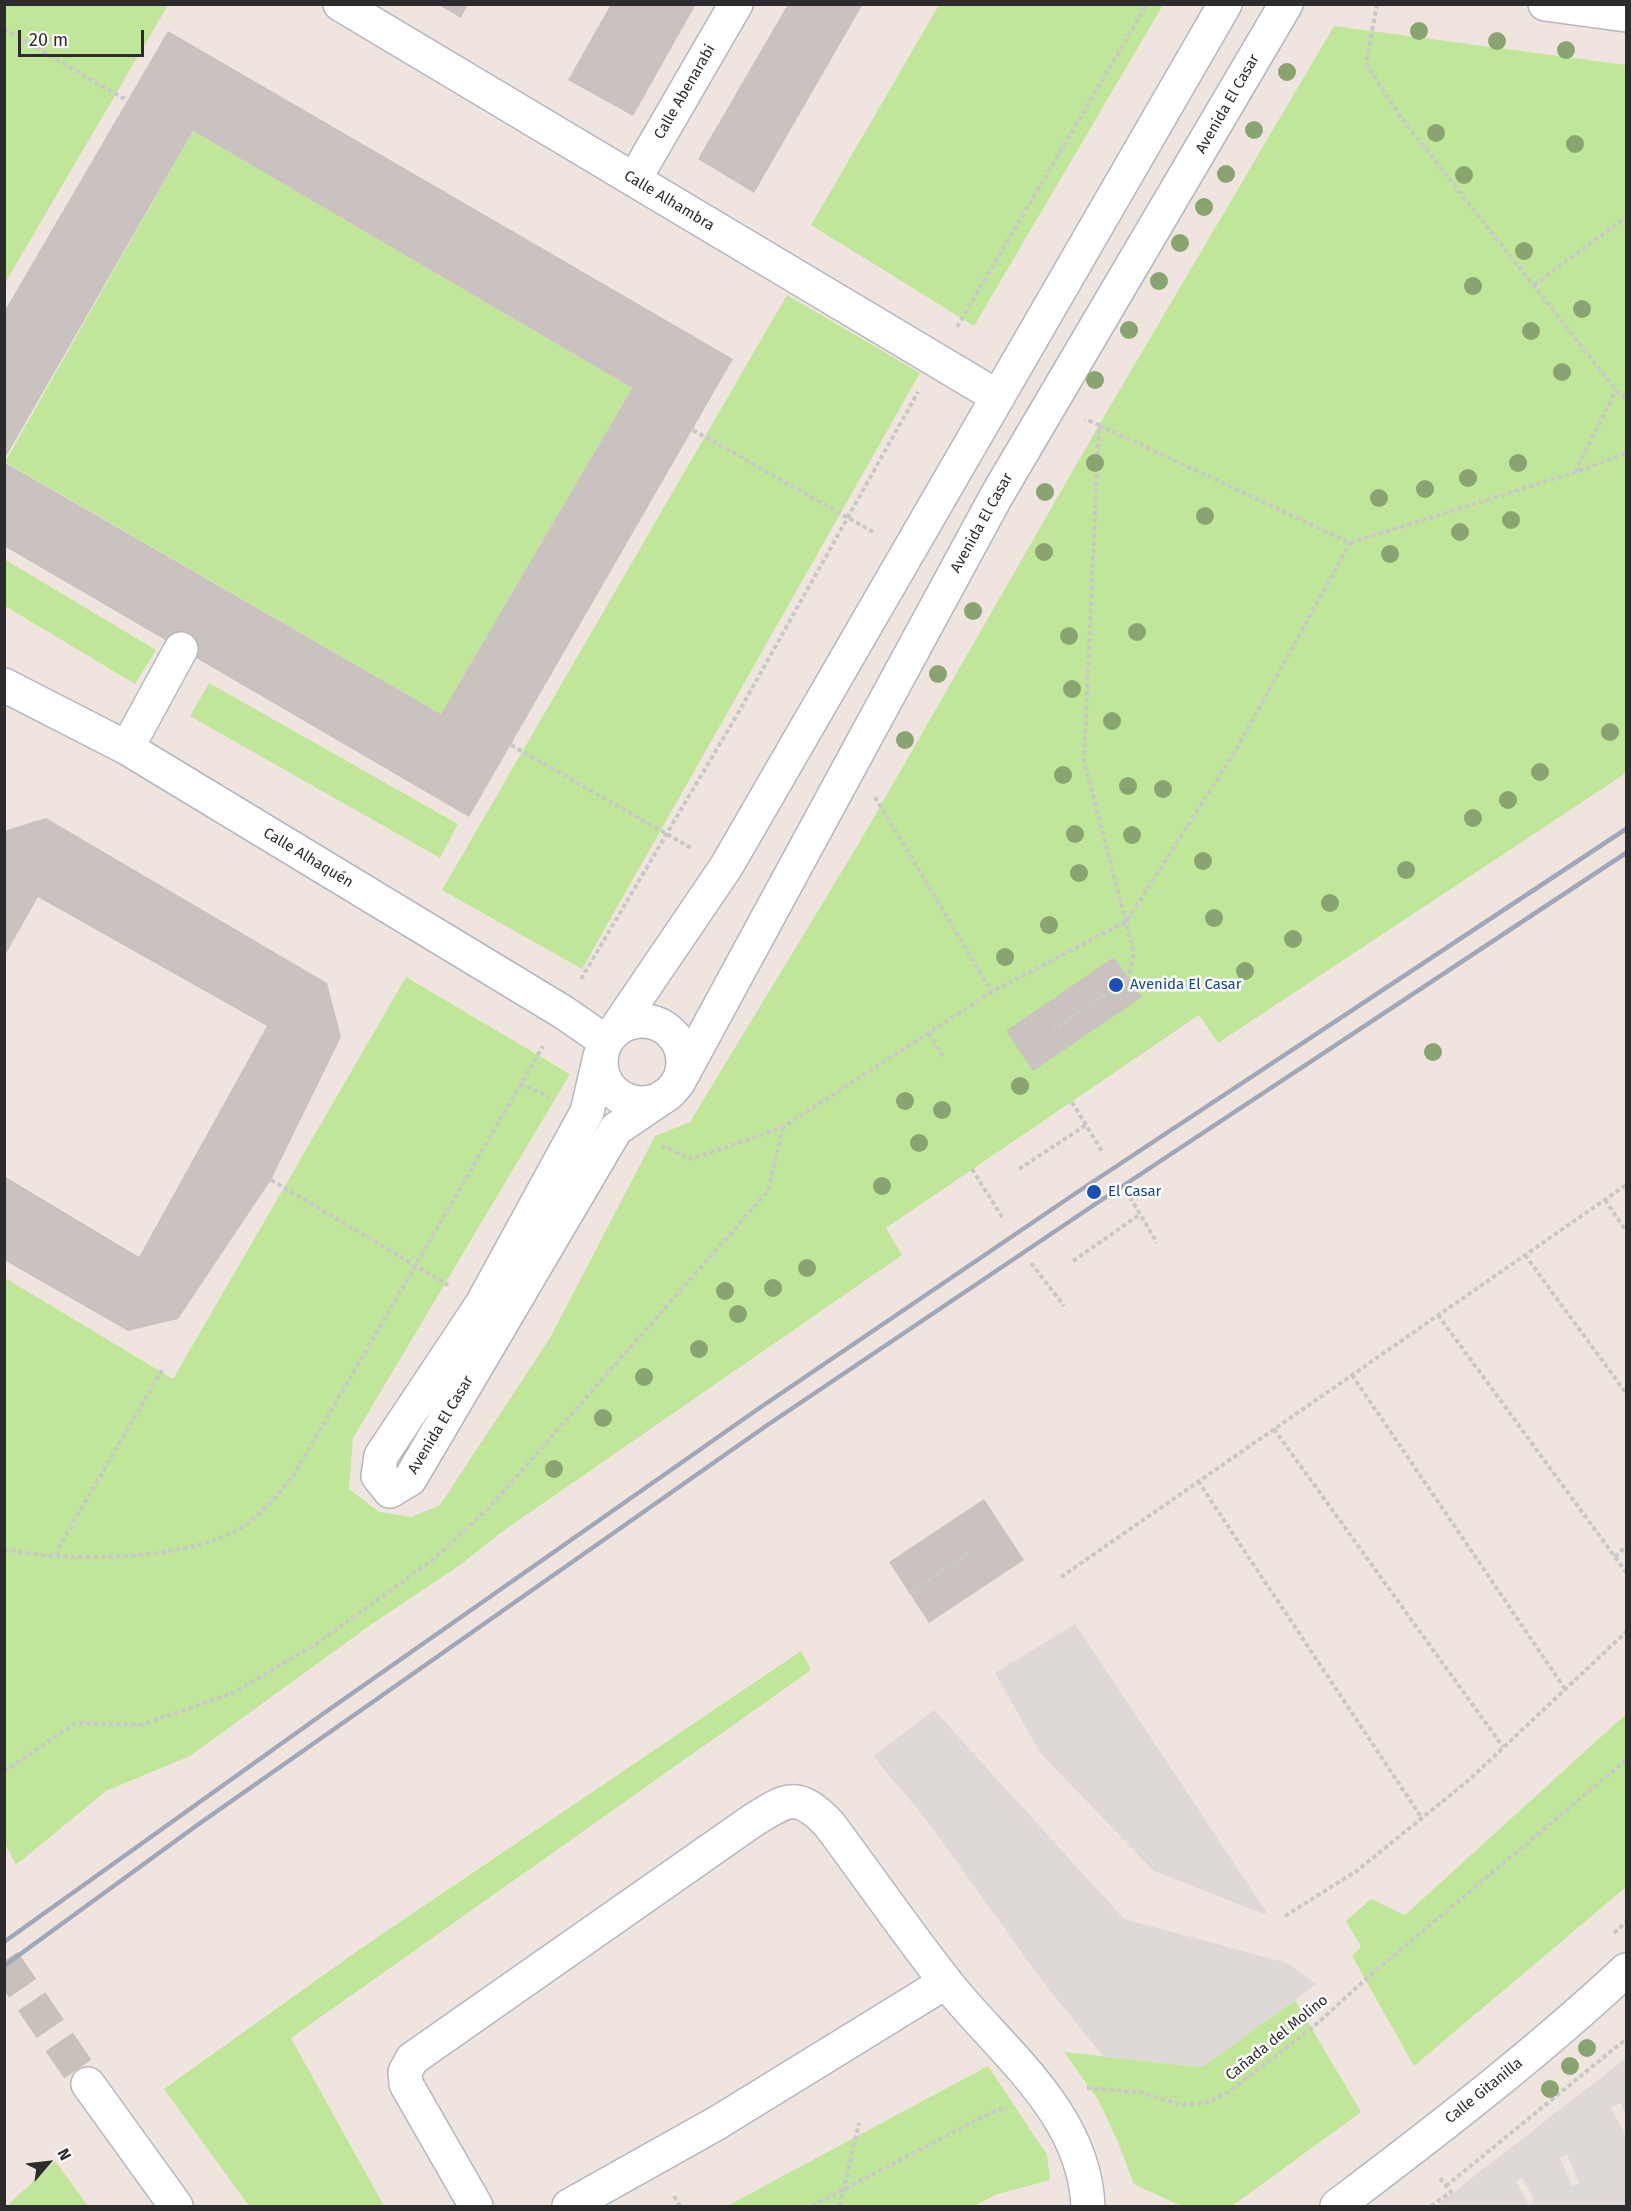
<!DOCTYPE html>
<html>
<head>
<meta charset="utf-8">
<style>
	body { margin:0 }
	#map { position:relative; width:1631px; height:2211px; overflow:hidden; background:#efe5de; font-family:"Fira Sans",sans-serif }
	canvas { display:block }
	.frame { position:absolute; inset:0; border:6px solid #2c2c2c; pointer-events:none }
	.north { position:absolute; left:18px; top:2133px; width:60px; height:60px; -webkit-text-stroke:4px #fff; paint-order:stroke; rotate:62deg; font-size:16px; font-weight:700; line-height:24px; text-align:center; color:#2c2c2c }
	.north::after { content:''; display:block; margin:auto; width:21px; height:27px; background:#2c2c2c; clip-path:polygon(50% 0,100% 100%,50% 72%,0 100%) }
	.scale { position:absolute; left:18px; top:30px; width:126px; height:27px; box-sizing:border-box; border:3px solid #2c2c2c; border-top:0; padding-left:8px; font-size:18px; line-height:21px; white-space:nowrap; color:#2c2c2c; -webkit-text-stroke:4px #fff; paint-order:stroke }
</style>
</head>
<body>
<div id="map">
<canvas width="1631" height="2211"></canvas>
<div class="frame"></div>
<div class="north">N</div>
<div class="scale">20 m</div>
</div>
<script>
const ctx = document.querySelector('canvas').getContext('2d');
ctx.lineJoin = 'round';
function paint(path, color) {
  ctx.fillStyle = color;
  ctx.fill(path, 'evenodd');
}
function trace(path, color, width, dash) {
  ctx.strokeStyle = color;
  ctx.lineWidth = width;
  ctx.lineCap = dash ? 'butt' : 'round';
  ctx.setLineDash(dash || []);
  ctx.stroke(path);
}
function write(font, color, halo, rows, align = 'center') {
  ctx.font = font + ' "Fira Sans",sans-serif';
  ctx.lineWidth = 5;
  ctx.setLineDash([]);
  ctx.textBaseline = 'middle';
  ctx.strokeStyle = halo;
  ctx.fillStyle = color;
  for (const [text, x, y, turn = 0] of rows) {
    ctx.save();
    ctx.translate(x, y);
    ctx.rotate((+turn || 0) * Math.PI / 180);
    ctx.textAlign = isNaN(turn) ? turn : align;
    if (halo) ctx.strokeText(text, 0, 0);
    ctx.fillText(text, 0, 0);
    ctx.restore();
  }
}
const green = new Path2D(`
	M5,4L168,5L5,283L4,5Z
	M939,5H1163L974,326L811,225Z
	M1334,26L1626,65V773L1218,1043L1199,1015L886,1228L902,1255L503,1531L460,1565L369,1626L190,1756L106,1791L16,1865L5,1843V1278L173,1379L406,977L570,1074L353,1438L349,1489L379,1512L412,1517L440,1505L550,1338L655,1136L690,1122L859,843L1099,425Z
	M193,131L632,388L441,714L5,462Z
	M787,295L920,373L582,969L442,890Z
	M4,559L156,650L135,684L5,606Z
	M209,683L458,824L440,858L190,716Z
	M801,1651L811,1670L291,2038L384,2206H249L164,2089L363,1947Z
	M1626,1714V1887L1414,2066L1352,1956L1361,1947L1346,1921L1371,1899L1405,1915Z
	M1295,2000L1361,2112L1232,2206H1181L1134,2184L1118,2142L1099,2101L1064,2052L1202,2067Z
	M988,2066L1047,2155L1050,2180L995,2195L974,2206H727Z
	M55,2161L88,2206H7Z`);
const plaza = new Path2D(`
	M1075,1624L1269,1916L1154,1871L1041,1754L995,1673Z
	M934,1710L1124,1919L1287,1963L1317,1984L1202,2067L1104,2057L1044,1983L925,1818L873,1756Z
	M1626,2058V2115L1620,2103L1611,2108L1626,2137V2206H1436ZM1567,2155L1579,2183L1572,2186L1560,2158ZM1522,2178L1535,2201L1529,2205L1516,2182Z`);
const building = new Path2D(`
	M437,4H468L461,18Z
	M611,4H696L633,116L568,80Z
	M788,4H863L754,193L698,159Z
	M168,31L733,359L469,817L4,546V462L441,714L632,388L193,131L4,460V312Z
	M46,818L327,983L341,1037L271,1180L178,1319L128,1331L4,1260V1176L139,1257L267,1026L38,897L4,957V831Z
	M1114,957L1142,997L1033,1071L1006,1031Z
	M984,1499L1024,1560L929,1623L889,1562Z`);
const minorTunnel = new Path2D(`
	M4,1961L88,2084`);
const path = new Path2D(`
	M1377,4L1366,64L1402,119L1616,390L1626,398
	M4,29L128,101
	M1534,285L1626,217
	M957,327L1147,4
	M1099,425L1350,543L1582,470L1626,453
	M693,430L875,533
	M1575,472L1616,390
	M511,745L693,849
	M875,797L992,992
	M581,979L741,708L918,392
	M1052,1031L1128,978L1134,953L1084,761L1099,425L1085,419
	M929,1033L944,1058
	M520,1084L550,1097
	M1072,1102L1103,1153
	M661,1146L692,1159L783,1127L992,992L1127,921L1236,750L1350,543
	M972,1169L1004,1220
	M1019,1169L1086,1125
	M271,1180L448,1285
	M1130,1197L1157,1243
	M1605,1200L1626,1231
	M1525,1255L1626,1393
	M1073,1261L1139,1215
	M1031,1263L1064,1306
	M1438,1315L1626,1572
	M1352,1375L1565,1689
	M1274,1429L1503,1747
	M1198,1481L1421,1817
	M4,1549C66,1563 201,1562 252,1520C267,1508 280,1491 293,1476L543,1046
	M57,1556L59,1547L162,1370
	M1615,1557L1626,1546
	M1061,1577L1626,1185
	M909,1593L972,1552
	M4,1772L75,1723L141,1725L233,1693L316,1644L431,1561L488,1509L768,1191L783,1128
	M1285,1916L1358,1870L1470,1779L1626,1632
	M1614,1933L1626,1922
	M1087,2088L1139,2092L1182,2105L1205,2103L1227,2093L1312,2028L1365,1980L1626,1760
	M1446,2186L1626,2039
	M674,2196L680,2206
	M812,2206L992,2112L1007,2108
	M840,2206L859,2123
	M1431,2206L1451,2192L1439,2177`);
const minor = new Path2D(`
	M340,4L998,397
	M1545,4L1626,15
	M634,180L736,4
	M4,685L127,748L563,1012L605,1041
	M127,748L181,649
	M601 1062a41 41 0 1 1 82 0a41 41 0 1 1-82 0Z
	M616,1029L726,867L1225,4
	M600,1056L587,1112L482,1304L381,1456L378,1476L390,1491L410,1479L616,1129L666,1095
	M678,1083L997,495L1286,4
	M88,2084L176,2206
	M476,2206L406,2084L405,2072L412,2059L752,1821C787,1799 797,1791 829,1824C868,1876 905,1930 945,1981C999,2050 1084,2111 1088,2206
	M569,2206L717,2123L946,1982
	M1337,2206C1436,2131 1535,2055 1626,1970`);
const rail = new Path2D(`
	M4,1942L327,1711L758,1409L1079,1191L1626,829
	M4,1966L196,1826L766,1426L1094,1205L1626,853`);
const trees = [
	[1419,31],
	[1497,41],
	[1566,50],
	[1287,72],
	[1254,130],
	[1436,133],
	[1575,144],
	[1226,174],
	[1464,175],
	[1204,207],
	[1180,243],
	[1524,251],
	[1159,281],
	[1473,286],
	[1582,309],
	[1129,330],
	[1531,331],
	[1562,372],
	[1095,380],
	[1095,463],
	[1518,463],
	[1468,478],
	[1425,489],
	[1045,492],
	[1379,498],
	[1205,516],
	[1511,520],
	[1460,532],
	[1044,552],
	[1390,554],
	[973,611],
	[1137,632],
	[1069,636],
	[938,674],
	[1072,689],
	[1112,721],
	[1610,732],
	[905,740],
	[1540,772],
	[1063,775],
	[1128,786],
	[1163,789],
	[1508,800],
	[1473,818],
	[1075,834],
	[1132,835],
	[1203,861],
	[1406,870],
	[1079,873],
	[1330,903],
	[1214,918],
	[1049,925],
	[1293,939],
	[1005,957],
	[1245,971],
	[1433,1052],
	[1020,1086],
	[905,1101],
	[942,1110],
	[919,1143],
	[882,1186],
	[807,1268],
	[773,1288],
	[725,1291],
	[738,1314],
	[699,1349],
	[644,1377],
	[603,1418],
	[554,1469],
	[1587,2048],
	[1570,2066],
	[1550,2089]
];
const markers = [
	[1116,985,8,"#1a4fb4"],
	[1094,1192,8,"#1a4fb4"]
];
const streetNames = [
	["Calle Abenarabi",685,92,-60],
	["Avenida El Casar",1228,104,-60],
	["Calle Alhambra",669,201,31],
	["Avenida El Casar",982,523,-61],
	["Calle Alhaquén",308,858,31],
	["Avenida El Casar",441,1425,-59],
	["Cañada del Molino",1277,2038,-39],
	["Calle Gitanilla",1484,2091,-39]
];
const transitNames = [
	["Avenida El Casar",1130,985],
	["El Casar",1108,1192]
];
paint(green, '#c0e799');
paint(plaza, '#ded9d6');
paint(building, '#cac2be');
trace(minorTunnel, '#c8c0ba', 33, [33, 16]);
trace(minor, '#b2b7c1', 36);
trace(path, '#c8c8c8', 4, [4.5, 3]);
trace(minor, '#fff', 33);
trace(rail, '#a0a7b8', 4.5);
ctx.fillStyle = '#8aa471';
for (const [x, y] of trees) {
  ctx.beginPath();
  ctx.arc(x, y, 9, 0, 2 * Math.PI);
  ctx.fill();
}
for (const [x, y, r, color] of markers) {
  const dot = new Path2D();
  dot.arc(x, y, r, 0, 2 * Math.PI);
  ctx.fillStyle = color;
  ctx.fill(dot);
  trace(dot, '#fff', 2);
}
write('15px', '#2c2c2c', '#fff', streetNames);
write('15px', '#164399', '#fff', transitNames, 'left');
</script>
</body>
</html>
